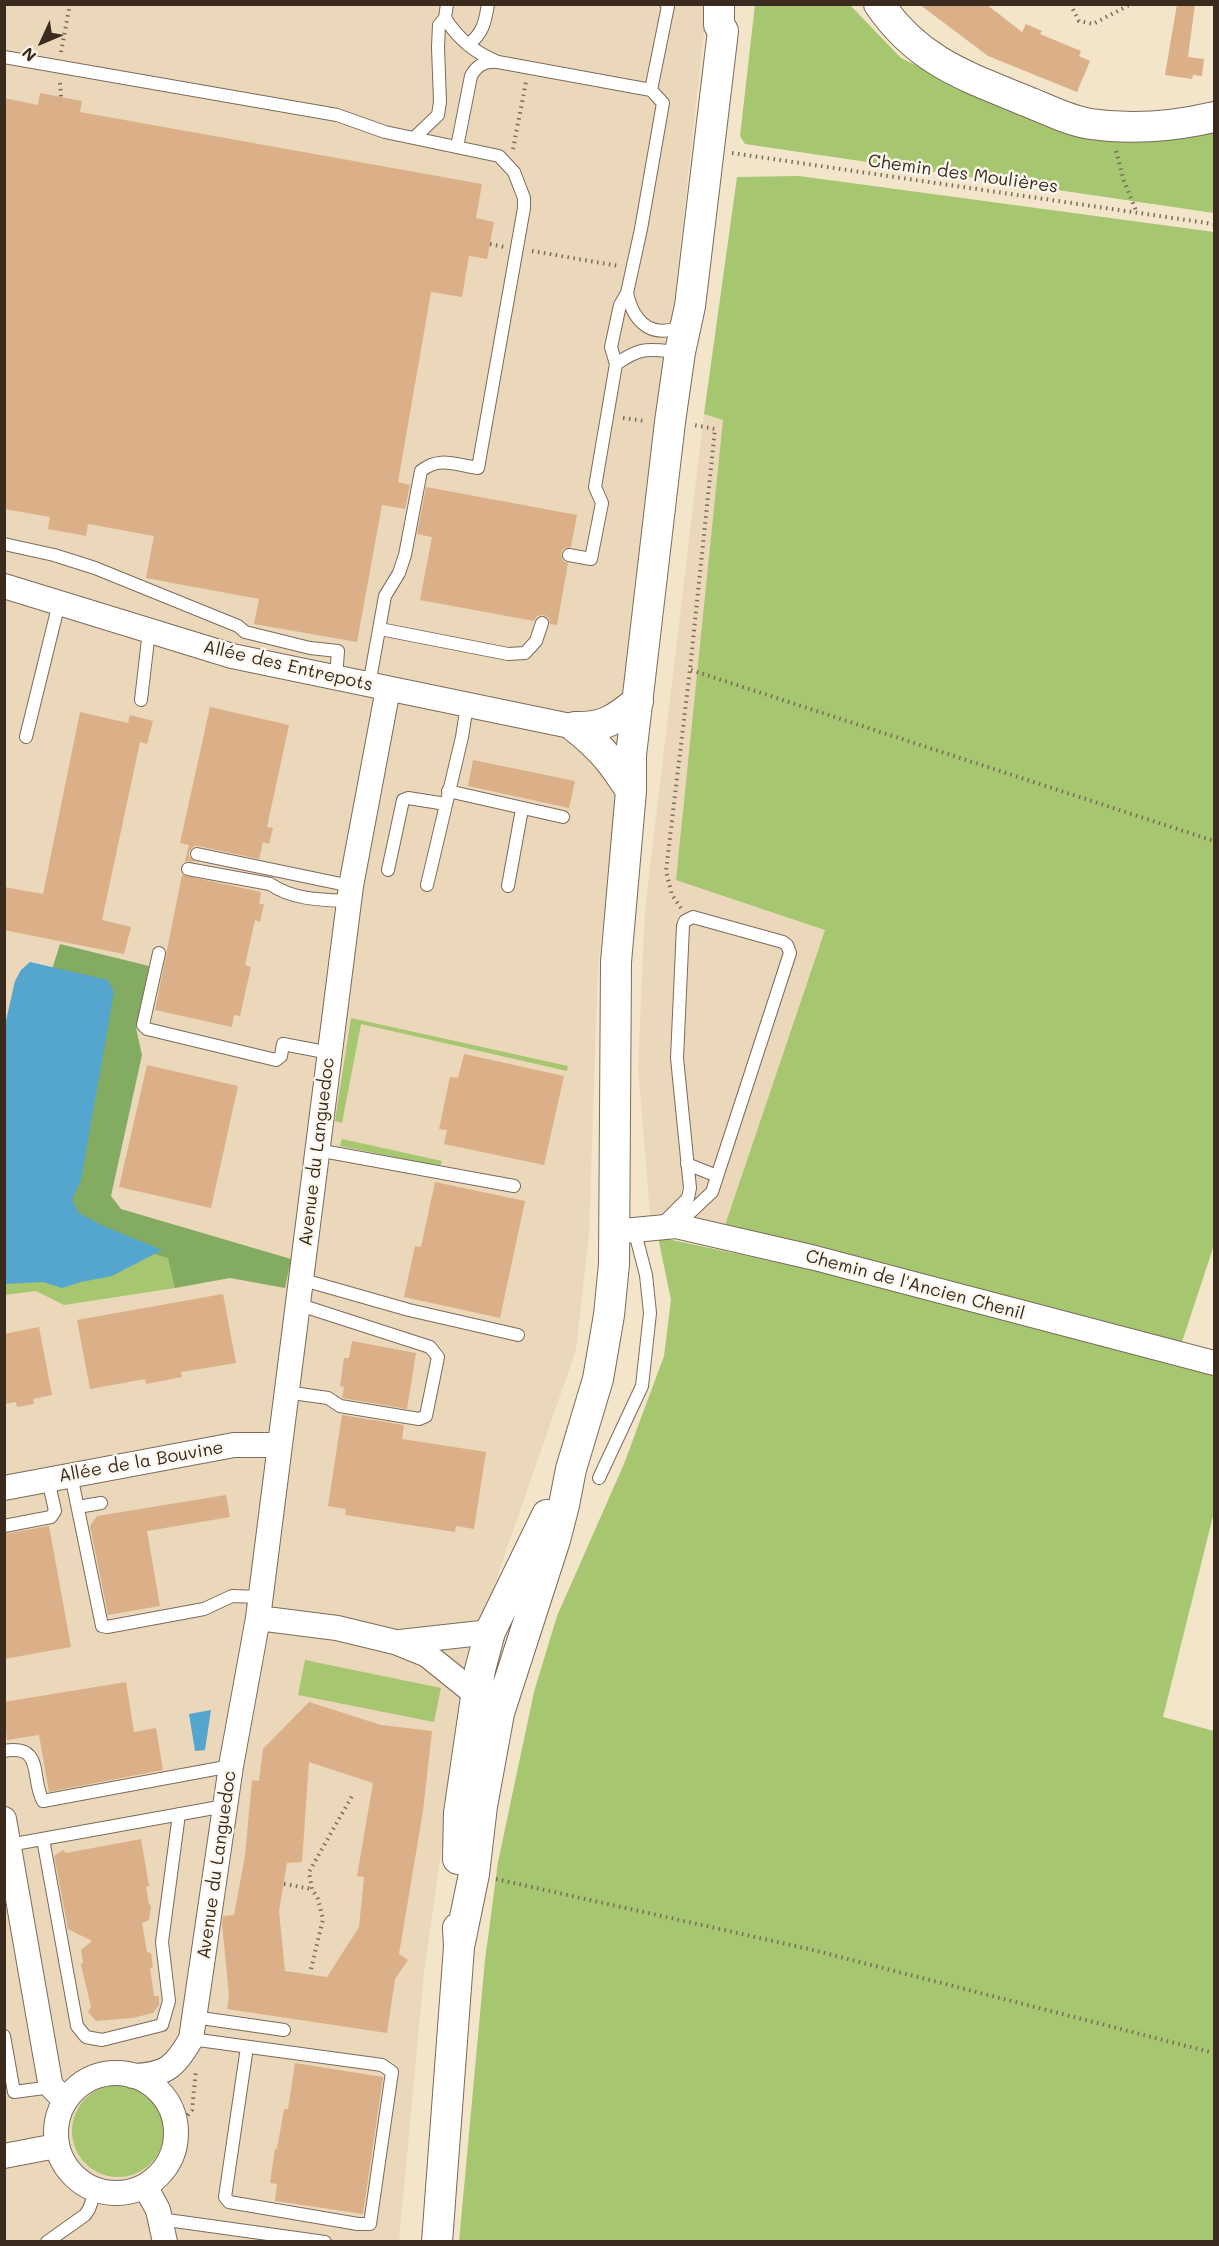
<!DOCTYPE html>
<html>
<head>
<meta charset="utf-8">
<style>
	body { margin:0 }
	#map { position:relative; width:1219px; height:2246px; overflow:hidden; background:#f2e5ca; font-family:Mali,sans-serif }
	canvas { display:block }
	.frame { position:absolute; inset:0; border:6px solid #3b2a1e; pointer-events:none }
	.north { position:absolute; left:12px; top:12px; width:60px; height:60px; -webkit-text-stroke:4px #fbf7ec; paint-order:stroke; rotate:226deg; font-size:16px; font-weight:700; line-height:24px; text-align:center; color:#3b2a1e }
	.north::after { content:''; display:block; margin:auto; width:21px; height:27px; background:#3b2a1e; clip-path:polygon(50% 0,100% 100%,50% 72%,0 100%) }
</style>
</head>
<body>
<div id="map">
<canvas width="1219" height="2246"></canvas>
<div class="frame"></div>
<div class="north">N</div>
</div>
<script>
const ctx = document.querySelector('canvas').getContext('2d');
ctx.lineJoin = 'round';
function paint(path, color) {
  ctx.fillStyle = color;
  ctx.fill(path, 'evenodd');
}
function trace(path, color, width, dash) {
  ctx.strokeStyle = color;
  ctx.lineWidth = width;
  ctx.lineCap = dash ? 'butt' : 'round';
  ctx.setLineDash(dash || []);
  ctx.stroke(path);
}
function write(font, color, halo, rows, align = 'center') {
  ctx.font = font + ' Mali,sans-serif';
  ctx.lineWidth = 5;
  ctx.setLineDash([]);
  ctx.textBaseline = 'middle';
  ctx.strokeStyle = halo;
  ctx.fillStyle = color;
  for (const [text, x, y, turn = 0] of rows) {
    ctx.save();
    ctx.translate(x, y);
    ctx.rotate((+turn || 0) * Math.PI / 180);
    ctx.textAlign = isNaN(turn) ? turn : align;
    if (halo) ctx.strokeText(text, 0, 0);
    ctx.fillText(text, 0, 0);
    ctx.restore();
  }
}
const built = new Path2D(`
	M5,5H707L623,761L598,964L589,1234L576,1350L499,1571L458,1734L424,1973L399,2241L5,2242Z
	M704,414L723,420L825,930L723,1231L650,1214L638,1067L645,910Z`);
const green = new Path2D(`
	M755,5H850L901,58L961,87L1073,131L1214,126V213L745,144L740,136Z
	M799,176L1214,232V1245L1180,1348L723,1231L825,930L676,880L723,420L704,414L737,177Z
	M351,1018L568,1066L567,1071L361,1024L342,1123L335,1121Z
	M342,1139L442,1161L440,1166L340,1146Z
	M89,1231L173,1257L175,1288L64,1305L36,1291L5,1295V1275Z
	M658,1237L804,1268L1214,1371V1512L1163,1717L1214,1731V2241L459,2242L485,1960L498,1862L534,1692L557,1616L624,1464L664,1356L671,1300Z
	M305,1660L441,1688L434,1722L298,1695Z
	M72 2131a46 46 0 1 1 92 0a46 46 0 1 1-92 0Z`);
const forest = new Path2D(`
	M60,944L149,966L136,1028L142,1055L111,1196L121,1209L291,1259L285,1288L230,1278L175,1288L168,1258L104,1239L72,1223L50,976Z`);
const water = new Path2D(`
	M30,962L108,980L114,992L81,1180L72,1200L79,1213L101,1225L162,1250L112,1276L81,1282L62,1288L43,1282L5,1284V1025L15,981L21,970Z
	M211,1710L205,1750L195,1751L189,1714Z`);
const building = new Path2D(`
	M919,4H986L1022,32L1026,24L1042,31L1040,34L1081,51L1079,56L1090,61L1077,92L988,56Z
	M1177,4H1195L1188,57L1204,59L1202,76L1193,75L1192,79L1165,75Z
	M40,93L82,101L80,112L482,184L476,218L494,222L487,259L469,256L462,297L431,292L398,482L410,485L405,509L382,505L357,642L254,624L259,599L146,578L154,536L88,524L86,536L48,529L50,517L4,509V98L38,105Z
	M426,487L577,515L571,547L563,549L561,554L563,561L568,563L557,625L550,624L549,618L544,615L537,616L534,621L420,600L432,537L417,534Z
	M210,707L289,725L267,827L273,828L269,844L263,842L259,859L198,846H194L189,852V857L195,862L185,861L189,845L180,843Z
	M80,712L128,723L130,715L153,721L147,744L140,742L102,920L131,927L124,954L4,930V887L43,894Z
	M473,760L575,781L569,808L468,786Z
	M182,875L261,892L259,904H264L260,922L255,920L245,965L251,967L240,1016L234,1015L232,1027L155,1010Z
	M464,1054L564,1076L544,1165L444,1144L447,1130L439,1129L450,1077L458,1078Z
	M147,1065L238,1086L211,1208L119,1187Z
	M435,1182L525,1201L500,1318L404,1297L415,1246L421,1247Z
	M223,1294L236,1363L181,1372L182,1377L146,1384L145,1379L90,1389L77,1320Z
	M39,1327L52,1395L33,1399L34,1404L17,1407L16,1402L4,1404V1334Z
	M352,1341L416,1353L407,1409L342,1398L344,1387L340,1386L344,1358H349Z
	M342,1415L404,1425L402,1439L486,1452L474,1529L456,1526L455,1532L377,1520L345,1515L346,1509L328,1506Z
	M226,1495L230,1517L147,1531L160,1606L108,1615L90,1526L97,1516Z
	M49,1526L71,1647L4,1659V1534Z
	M126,1682L134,1732L156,1728L163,1770L49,1792L39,1735L7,1740L4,1702Z
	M309,1702L381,1725L432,1731L423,1811L399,1954L408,1960L395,1979L387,2033L227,2009L229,1995L222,1924L223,1916L234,1915L245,1856L252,1780L259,1781L263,1749ZM309,1762L373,1783L357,1876L364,1877L359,1927L327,1977L285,1971L279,1911L287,1863L302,1862Z
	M141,1839L149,1886L146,1887L149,1904L151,1906L149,1920L142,1923L147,1952L151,1953L153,1967L150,1968L154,1996H159V2005L153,2013L133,2018L96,2021L88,2012L91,2007L81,1965L83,1962L81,1950L92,1941L68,1929L54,1856L63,1850L66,1853Z
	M295,2063L383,2077L363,2214L275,2201L277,2184L270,2183L275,2149H277L284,2109H288Z`);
const path = new Path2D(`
	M1070,4L1079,21L1093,24L1131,4
	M61,52L70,4
	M60,83L61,97
	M513,149L526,82
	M1116,151L1124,181L1137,213
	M732,153L1214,224
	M490,244L504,247
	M532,251L619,266
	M623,418L645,421
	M691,670L1214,841
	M681,908L672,895L666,871L690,669L715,429L694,425
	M496,1879L809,1949L1214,2053
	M284,1884L312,1889
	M311,1969L323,1919L318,1899L312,1889L309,1872L352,1796
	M176,2129L192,2110L196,2070`);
const service = new Path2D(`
	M445,18C458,39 475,53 498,62L651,90
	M468,45C483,33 485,23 488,4
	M4,57L337,115L385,132L499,156L514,172L524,198V208L478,468C456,465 439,456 421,471L405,555L399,573L385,596L369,685
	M414,138L438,115L440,102L438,47L439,25L445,18L447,4
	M457,147L471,76C477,65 485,61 497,62
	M627,293C634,324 653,340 685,325
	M616,364C642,346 648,349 679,352
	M4,544L54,555L95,568L238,626L245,632L310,648L338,651L336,678
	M569,555L591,559L602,503L595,487L616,364L611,347L620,305L627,293L641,229L663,103L651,90L668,6L666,4
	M380,629L508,654L525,653L536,641L542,623
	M141,700L149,631
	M26,737L59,603
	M448,791L563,817
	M197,854L351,886
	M188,869L270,884C293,900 322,900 350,901
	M388,870L403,800L408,798L446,804
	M427,885L462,737L467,705
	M508,886L522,809
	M159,953L143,1025L147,1029L276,1060L281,1056L283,1044L330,1053
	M317,1150L514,1186
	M687,1164L717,1176
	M661,1225L688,1198L690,1188L677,1058L683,926L685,921L693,917L783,942L787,945L790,953L712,1192L677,1225
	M300,1279L409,1310L518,1335
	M285,1392L328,1398L340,1406L419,1419L426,1416L438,1357L430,1347L297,1304
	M71,1475L102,1626L107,1627L204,1609L232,1596L260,1597
	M599,1478L642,1386L650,1313L646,1275L634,1229
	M78,1507L101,1503
	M4,1526L51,1517L55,1511L48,1479
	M4,1751C45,1744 30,1778 43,1801L231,1766
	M43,1839L77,2026L86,2037L102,2040L162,2025L169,2001L162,1942L179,1814
	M9,1845L225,1806
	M194,2017L284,2030
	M4,2036L14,2092L52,2087
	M191,2039L382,2065L392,2072L370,2224H358L229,2202L225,2197L247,2047
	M160,2219L325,2242
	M47,2242L85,2215L89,2209L96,2190`);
const minor = new Path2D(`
	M4,586L232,656L575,727
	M613,1232L676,1226L815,1258L1214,1363
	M4,1488L234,1445H278
	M258,1618L337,1628L395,1642L427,1655L478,1696
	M400,1642L490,1632
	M4,1819L50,2082L52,2087L65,2101
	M56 2133a60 60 0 1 1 120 0a60 60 0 1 1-120 0Z
	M133,2076C166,2075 175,2067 191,2039L231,1766L258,1618L351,886L388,689
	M4,2156L56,2146
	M145,2186L158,2210L165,2242`);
const tertiary = new Path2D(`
	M879,4C918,61 965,76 1026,101C1047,109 1069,121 1091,124C1131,130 1176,126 1214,117
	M575,727C601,747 614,764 631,791
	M575,727C604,728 616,719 638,701
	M458,1859L459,1813L480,1670L490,1632L547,1515
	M459,1947L474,1874L482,1806L499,1713L555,1540L564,1505L571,1469L598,1379L609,1315L614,1264L616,962L631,791V755L670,422L680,352L690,306L723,31L719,25V4
	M437,2242L459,1947L458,1928`);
const streetNames = [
	["Chemin des Moulières",963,174,8],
	["Allée des Entrepots",288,666,13],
	["Avenue du Languedoc",317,1152,-83],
	["Chemin de l'Ancien Chenil",915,1285,15],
	["Allée de la Bouvine",141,1462,-10],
	["Avenue du Languedoc",217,1865,-82]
];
paint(built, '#ebd8ba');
paint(green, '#a6c66f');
paint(forest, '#84ab62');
paint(water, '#54a6cf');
paint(building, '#dbaf87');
trace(service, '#7b6b5a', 14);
trace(minor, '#7b6b5a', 26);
trace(tertiary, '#7b6b5a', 32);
trace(path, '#7b6b5a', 4, [1.5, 4.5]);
trace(service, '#fff', 12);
trace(minor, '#fff', 24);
trace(tertiary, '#fff', 30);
write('18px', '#3b2a1e', '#fbf7ec', streetNames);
</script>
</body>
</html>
